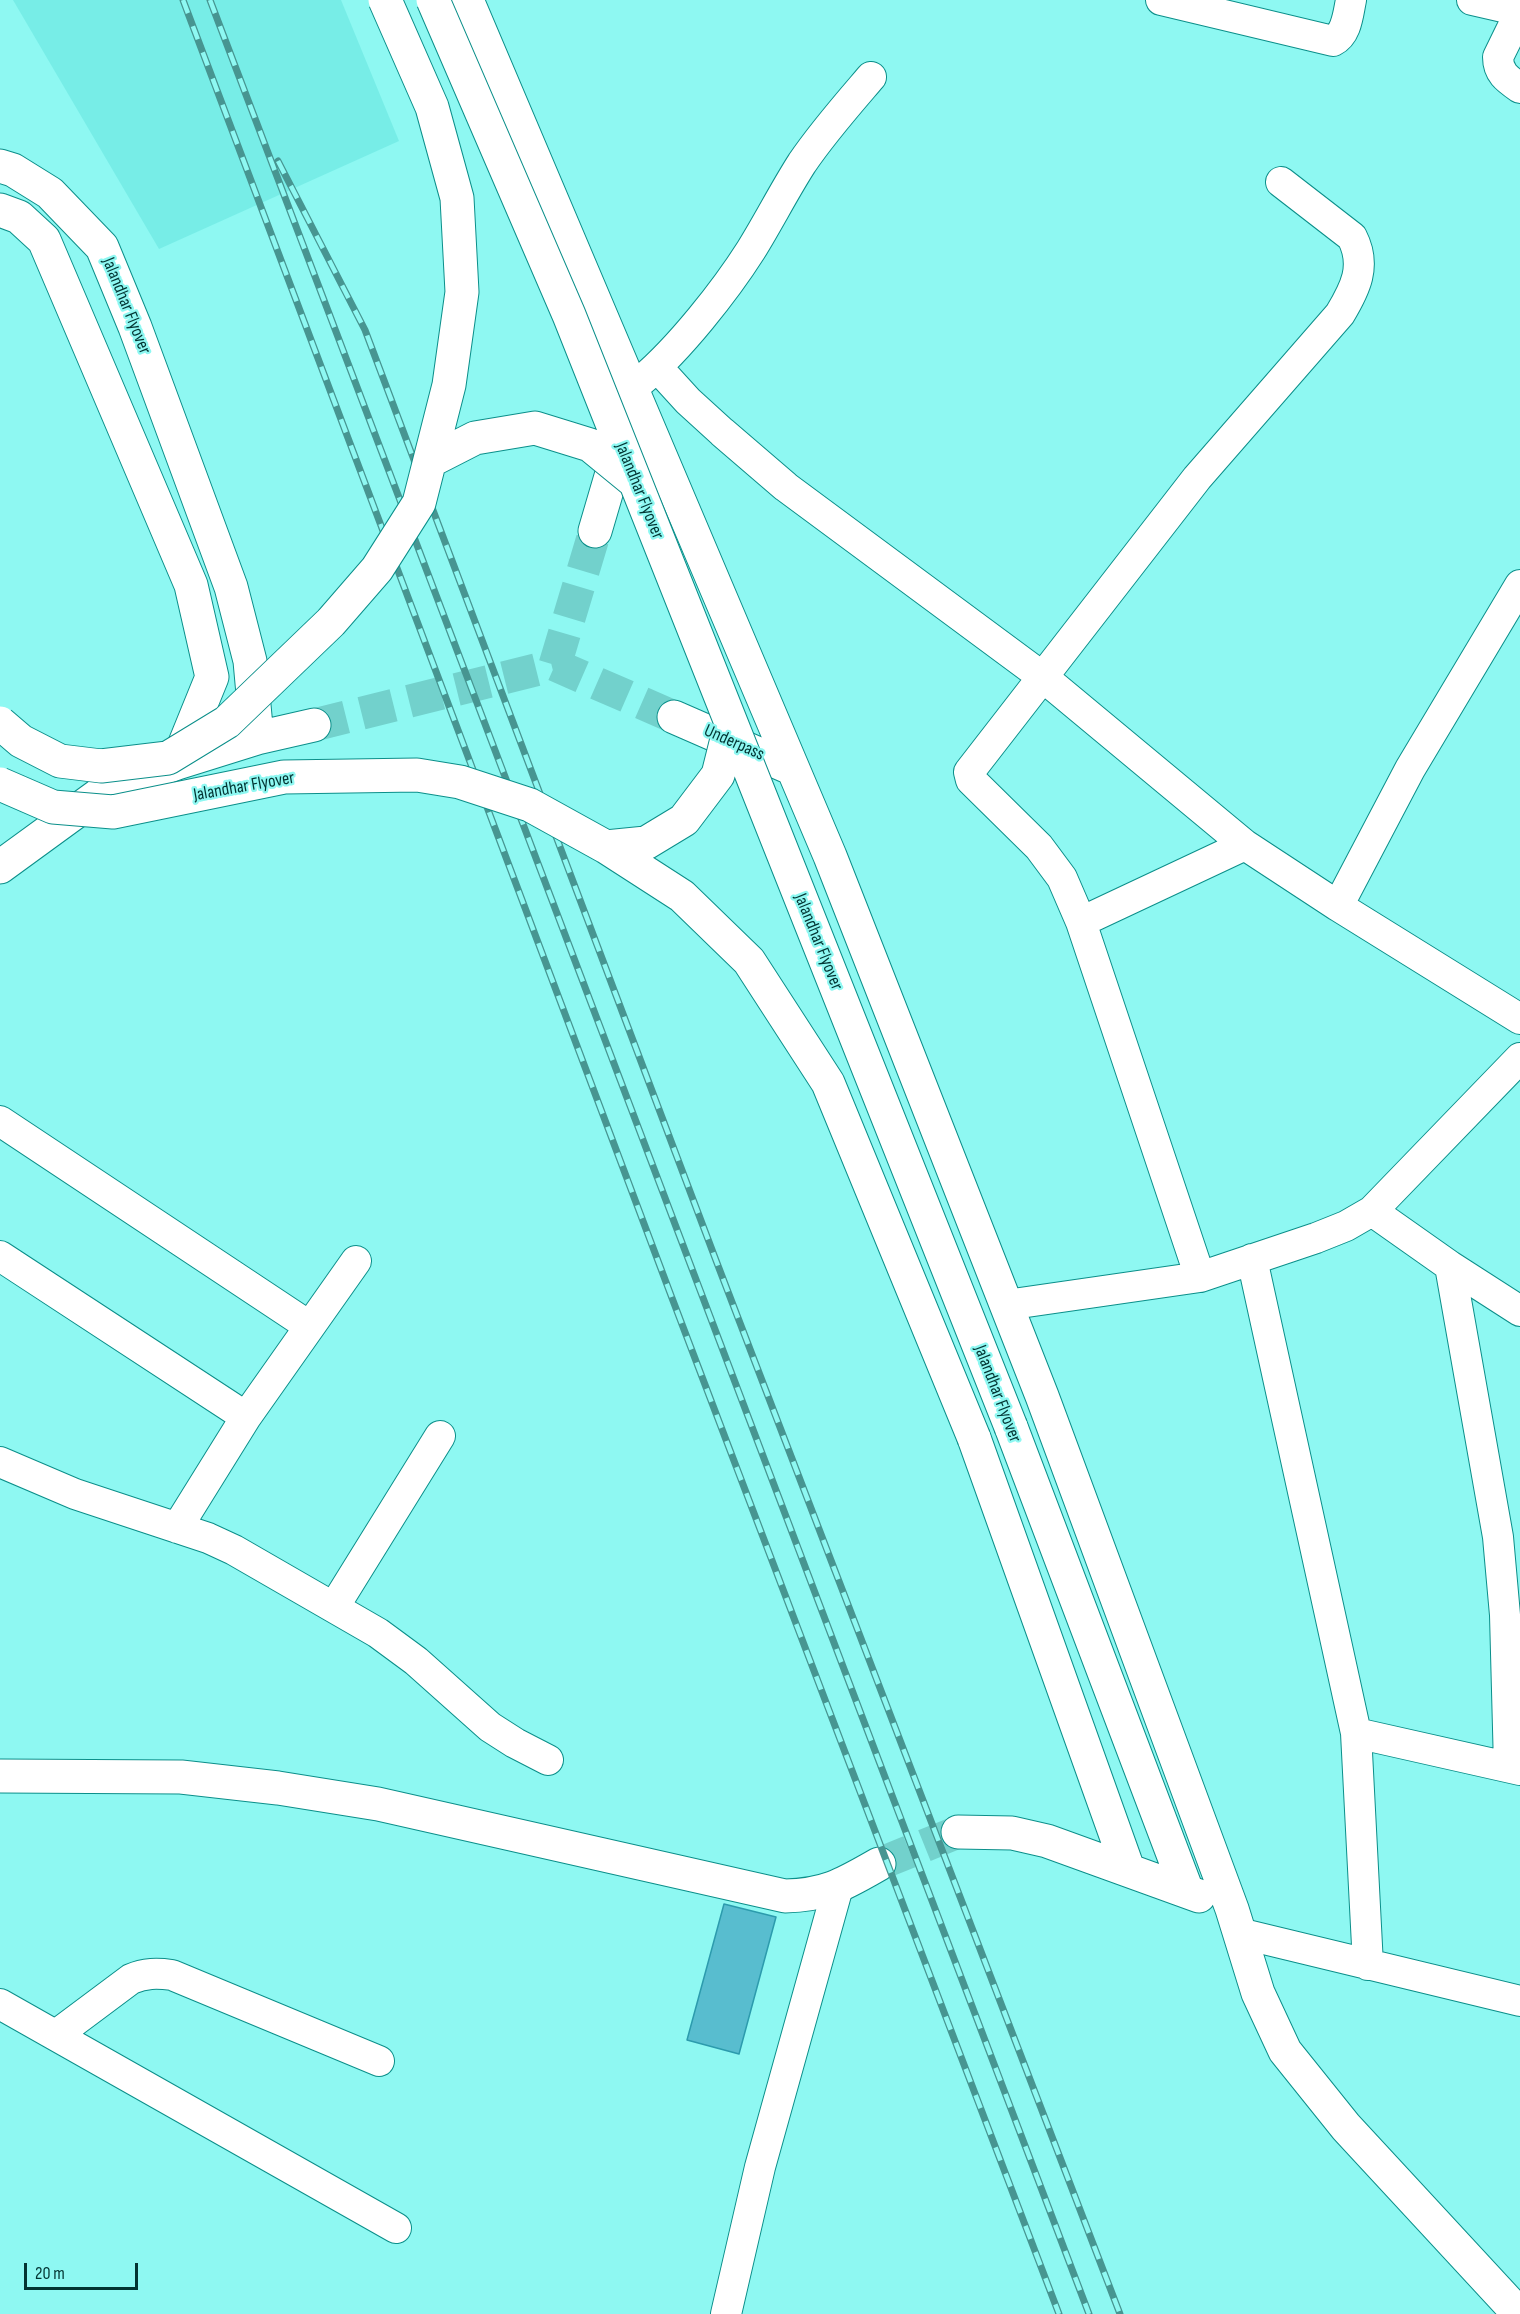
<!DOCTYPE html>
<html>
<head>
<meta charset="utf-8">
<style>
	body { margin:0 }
	#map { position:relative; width:1520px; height:2314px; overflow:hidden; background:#8ef8f2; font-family:"Sofia Sans Condensed",sans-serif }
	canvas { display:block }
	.scale { position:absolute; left:24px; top:2263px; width:114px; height:27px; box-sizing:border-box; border:3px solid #023432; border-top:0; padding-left:8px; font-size:18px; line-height:21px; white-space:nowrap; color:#023432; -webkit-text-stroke:4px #8ef8f2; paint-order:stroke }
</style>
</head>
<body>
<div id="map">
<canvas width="1520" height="2314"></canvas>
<div class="scale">20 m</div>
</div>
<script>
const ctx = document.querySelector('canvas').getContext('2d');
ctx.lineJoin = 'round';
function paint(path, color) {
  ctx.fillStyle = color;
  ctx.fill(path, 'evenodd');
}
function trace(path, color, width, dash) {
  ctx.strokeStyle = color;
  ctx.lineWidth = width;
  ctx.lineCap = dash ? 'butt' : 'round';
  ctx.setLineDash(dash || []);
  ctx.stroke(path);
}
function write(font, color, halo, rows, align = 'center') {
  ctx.font = font + ' "Sofia Sans Condensed",sans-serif';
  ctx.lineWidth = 4.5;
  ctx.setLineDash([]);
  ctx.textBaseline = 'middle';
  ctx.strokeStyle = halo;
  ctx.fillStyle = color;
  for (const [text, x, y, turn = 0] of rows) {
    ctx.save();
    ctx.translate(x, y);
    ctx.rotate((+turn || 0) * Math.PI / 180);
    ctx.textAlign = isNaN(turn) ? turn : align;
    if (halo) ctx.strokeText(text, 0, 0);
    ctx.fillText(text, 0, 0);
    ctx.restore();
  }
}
const built = new Path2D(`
	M13,0H341L399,141L159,249Z`);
const building = new Path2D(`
	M724,1904L776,1917L739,2054L687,2040Z`);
const secondaryTunnel = new Path2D(`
	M555,665L595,531
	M314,725L555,665L674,717
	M879,1864L958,1832`);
const street = new Path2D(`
	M1161,0L1333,41C1347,34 1348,14 1351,0
	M1472,0L1520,11
	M1520,12L1498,57C1498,73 1507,79 1520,88
	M657,367L688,401L722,432L786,487L1044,678L1245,845L1338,906L1520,1019
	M642,380C679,349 725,291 751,250C769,221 784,191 802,163C823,132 847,105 871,77
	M1338,906L1410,769L1520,585
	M1081,922L1245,845
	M0,1121L309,1326
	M1372,1211L1450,1266L1520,1311
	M0,1256L246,1417
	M1252,1259L1356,1733L1368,1965
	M1450,1266L1498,1537L1505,1615L1509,1766
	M1200,1277L1081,922L1062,878L1039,847L971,780L969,772L1197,478L1340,314C1355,289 1367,266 1352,237L1281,182
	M1006,1305L1200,1277L1316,1238L1346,1226L1372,1211L1520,1058
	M0,1462L75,1494L208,1538L234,1550L378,1633L416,1661L490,1727L515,1743L548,1760
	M177,1528L246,1417L356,1261
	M334,1607L440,1436
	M1356,1733L1520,1770
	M1239,1933L1520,2001
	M0,2004L396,2228
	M56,2035L131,1979C145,1973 157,1973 172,1975L379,2061
	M726,2314L760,2167L838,1887`);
const secondary = new Path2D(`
	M467,0L830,856L1042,1396L1232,1909L1258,1993L1285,2051L1346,2127L1519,2314
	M0,166L13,170L50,193L102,247L135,327L231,587L250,661L257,738
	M0,210L19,217L44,240L191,585L212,677L177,763
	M595,531L622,439
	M674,717L793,769
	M0,867L107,789L177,763L257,738L314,725
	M1011,1427L1187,1891
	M974,1438L1128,1869
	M0,1776L181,1777L278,1788L378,1804L785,1896C827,1895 844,1884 879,1864
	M958,1832L1012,1833L1047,1841L1199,1896`);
const rail = new Path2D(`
	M183,0L672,1298L1059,2314
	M210,0L1089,2314
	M278,161L365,330L717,1263L1120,2314`);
const secondaryBridge = new Path2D(`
	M433,0L569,315L1011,1427
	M430,461L475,438L535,428L590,445L634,481
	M0,723L21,741L60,761L101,766L168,758L227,722L331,622L377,569L419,503L449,385L462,292L457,198L432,107L385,0
	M0,784L53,807L113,812L284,777L417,775L460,782L530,805L606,847L682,896L749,961L828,1083L974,1438
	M606,847L646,843L684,820L718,775L731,723`);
const streetNames = [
	["Jalandhar Flyover",126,306,68],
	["Jalandhar Flyover",639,491,68],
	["Underpass",734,743,24],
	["Jalandhar Flyover",244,787,-10],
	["Jalandhar Flyover",818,942,68],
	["Jalandhar Flyover",997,1394,69]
];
paint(built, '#77ede7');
paint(building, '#58bdcf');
trace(building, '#2c9bad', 1.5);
trace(secondaryTunnel, '#72d1cc', 33, [33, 16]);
trace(street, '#0b8f8a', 32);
trace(secondary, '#0b8f8a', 35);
trace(street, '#fff', 30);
trace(secondary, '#fff', 33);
trace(rail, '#479591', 7);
trace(rail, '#8ef8f2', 4.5, [14]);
trace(secondaryBridge, '#0b8f8a', 35, []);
trace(secondaryBridge, '#fff', 33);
write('18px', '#023432', '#8ef8f2', streetNames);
</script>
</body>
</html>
